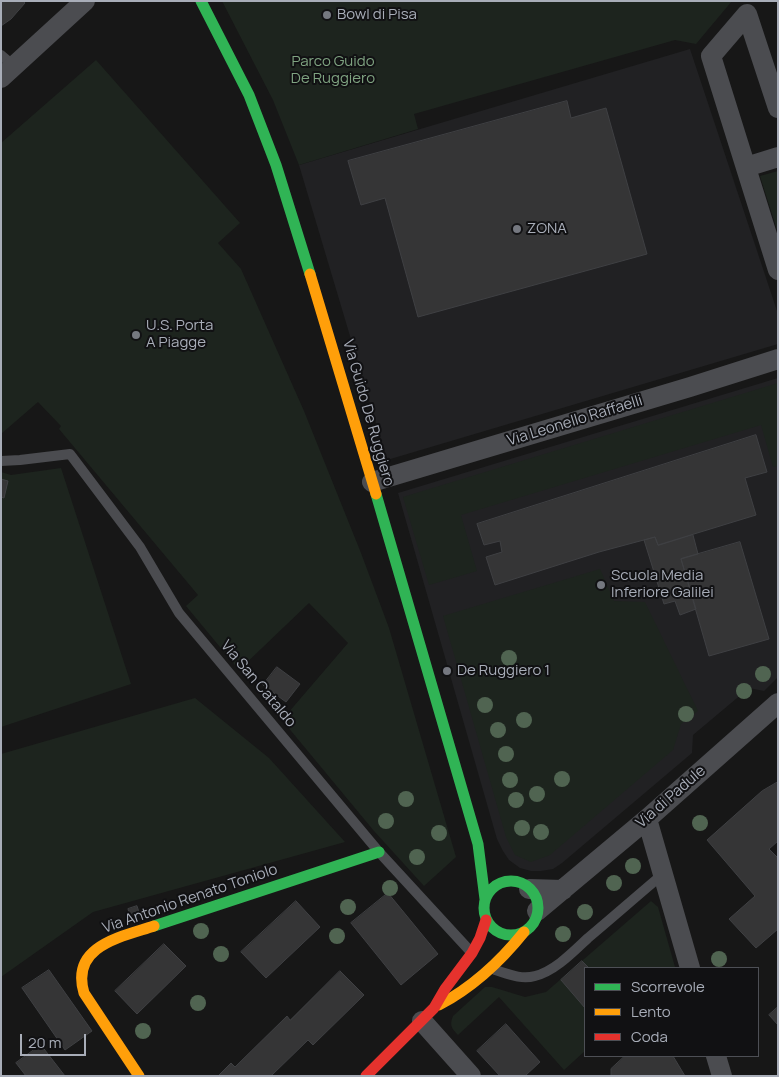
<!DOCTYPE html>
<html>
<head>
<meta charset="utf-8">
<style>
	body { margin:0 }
	#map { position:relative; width:779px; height:1077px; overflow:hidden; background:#171717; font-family:Manrope,sans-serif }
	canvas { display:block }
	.frame { position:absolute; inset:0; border:2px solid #a8adb8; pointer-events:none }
	.legend { position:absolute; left:584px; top:967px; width:175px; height:90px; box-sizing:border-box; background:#111113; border:1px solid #4d4f55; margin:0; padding:6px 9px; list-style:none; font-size:15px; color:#a8adb8 }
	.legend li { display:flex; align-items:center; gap:10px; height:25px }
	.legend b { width:25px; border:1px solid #4d4f55 }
	.scale { position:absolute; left:20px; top:1034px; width:66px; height:22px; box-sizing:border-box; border:2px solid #a8adb8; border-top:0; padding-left:6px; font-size:15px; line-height:18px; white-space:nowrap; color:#a8adb8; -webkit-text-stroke:4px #111113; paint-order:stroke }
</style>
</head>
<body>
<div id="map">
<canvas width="779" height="1077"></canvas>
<div class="frame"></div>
<ul class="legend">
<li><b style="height:6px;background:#30b455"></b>Scorrevole</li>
<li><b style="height:6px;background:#ff9f0a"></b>Lento</li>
<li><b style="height:6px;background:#e5322d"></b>Coda</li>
</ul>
<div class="scale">20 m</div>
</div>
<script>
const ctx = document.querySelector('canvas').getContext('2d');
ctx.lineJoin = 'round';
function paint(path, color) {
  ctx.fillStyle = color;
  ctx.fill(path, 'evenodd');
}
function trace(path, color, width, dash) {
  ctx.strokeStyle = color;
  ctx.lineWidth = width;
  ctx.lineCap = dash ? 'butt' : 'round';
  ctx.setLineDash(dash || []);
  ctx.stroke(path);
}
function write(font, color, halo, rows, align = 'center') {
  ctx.font = font + ' Manrope,sans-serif';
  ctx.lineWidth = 4;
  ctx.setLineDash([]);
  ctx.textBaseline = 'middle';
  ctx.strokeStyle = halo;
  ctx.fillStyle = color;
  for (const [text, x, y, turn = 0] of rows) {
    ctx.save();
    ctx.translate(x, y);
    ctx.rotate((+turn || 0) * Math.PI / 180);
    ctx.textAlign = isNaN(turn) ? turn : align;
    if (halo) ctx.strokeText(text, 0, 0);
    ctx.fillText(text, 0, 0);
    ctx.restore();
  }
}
const built = new Path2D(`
	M690,49L778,314V344L387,460L299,165Z
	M778,378V677L764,691L749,688L693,735L692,753L562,863L553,869L541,871H531L520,868L509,860L503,851L497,839L398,493Z`);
const green = new Path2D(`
	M222,1H732L696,44L675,40L414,114L418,129L299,165L273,100Z
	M96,60L240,223L218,243L241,269L304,411L361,553L389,628L456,857L424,886L374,831L282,720L348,643L309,603L239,670L186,606L198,595L59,429L61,426L38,402L1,434V143Z
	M778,171V233L760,176Z
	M778,383V466L773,467L761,425L461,515L477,571L429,585L403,497Z
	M61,468L131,684L1,727V472L11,475Z
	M600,569L614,601L645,602L698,711L681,724L673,750L550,855L531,862L515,855L506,837L443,616Z
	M195,698L269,758L345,842L93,912L1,977V754Z
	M651,901L658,907L675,967L585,968V1051L564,1070L499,997L458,1035C452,1029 449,1025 453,1016L485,987H492L525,997L546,992Z`);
const building = new Path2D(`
	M1,1H23L25,3L11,19L1,26Z
	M567,101L571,118L606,108L647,254L418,317L385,198L361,205L348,161Z
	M756,435L767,472L745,478L756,515L658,545L655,537L599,552L495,585L486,557L502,552L500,541L484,545L477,524Z
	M1,479L8,481L4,498L1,497Z
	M693,535L698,554L681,559L696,609L680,615L675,601L664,604L644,540L655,537L658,545Z
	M740,542L769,639L709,656L681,559Z
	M277,667L300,684L286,702L263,685Z
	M778,782V841L769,849L778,858V929L756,948L729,919L755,896L707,840L762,791Z
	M388,893L438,954L401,985L351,923Z
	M296,901L320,927L266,978L241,952Z
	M137,906L140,915L131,918L128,909Z
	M164,944L186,966L137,1014L115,991Z
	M582,961L589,968H585V1008L561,980Z
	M49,970L92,1031L65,1050L22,988Z
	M340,971L364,995L313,1045L308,1040L271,1076H218L231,1063L235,1067L287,1016L290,1020Z
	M778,1007V1025L769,1015Z
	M506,1024L540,1062L525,1076H500L477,1051Z
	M41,1045L65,1076H26L16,1063Z
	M625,1056H673L685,1076H611V1069Z`);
const lane = new Path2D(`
	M1,55L14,66
	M1,461L20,460L70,454L140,547L179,613L379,852L471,952
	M495,970C508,974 521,980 535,976C555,971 573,952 588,938C613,917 638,895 663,874`);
const street = new Path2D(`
	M1,78L85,1
	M778,108L747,14L711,56L778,270
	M746,167L778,157
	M372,482L690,387L778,359
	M647,819L690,968
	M529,889L563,890
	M537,911L647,819L778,703
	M422,1021L471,1076
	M716,1056L722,1076`);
const fast = new Path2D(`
	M201,1L249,95L276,165L310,274
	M376,494L478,844L485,899
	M484 908a27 27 0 1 1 54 0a27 27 0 1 1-54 0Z
	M154,926L379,852`);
const slow = new Path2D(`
	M310,274L376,494
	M439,1005C473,987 500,962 524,932
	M139,1076L84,993C70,946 121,937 154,926`);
const jam = new Path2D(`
	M366,1076L434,1008L445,989L472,953L480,938L486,920`);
const trees = [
	[509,658],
	[763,674],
	[744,691],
	[485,705],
	[686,714],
	[524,720],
	[498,730],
	[506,754],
	[562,779],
	[510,780],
	[537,794],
	[406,799],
	[516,800],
	[386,821],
	[700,823],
	[522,828],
	[541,832],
	[439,833],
	[417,857],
	[633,866],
	[614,883],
	[390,888],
	[348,907],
	[585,912],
	[201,931],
	[563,934],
	[337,936],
	[221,954],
	[719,959],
	[198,1003],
	[143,1031]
];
const markers = [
	[327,15,5,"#757880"],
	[517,229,5,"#757880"],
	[136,335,5,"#757880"],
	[601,585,5,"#757880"],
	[447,671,5,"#757880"]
];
const poiNames = [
	["Bowl di Pisa",337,15],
	["ZONA",527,229],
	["U.S. Porta",146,326],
	["A Piagge",146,343],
	["Scuola Media",611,576],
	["Inferiore Galilei",611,593],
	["De Ruggiero 1",457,671]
];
const parkNames = [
	["Parco Guido",333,62],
	["De Ruggiero",333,79]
];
const streetNames = [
	["Via Guido De Ruggiero",368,413,74],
	["Via Leonello Raffaelli",575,421,-17],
	["Via San Cataldo",258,684,50],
	["Via di Padule",671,797,-41],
	["Via Antonio Renato Toniolo",190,899,-19]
];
paint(built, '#212123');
paint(green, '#1d241e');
paint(building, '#353536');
trace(building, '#3f4043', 1);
trace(lane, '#4b4c50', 10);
trace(street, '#4b4c50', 20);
trace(fast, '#30b455', 11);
trace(slow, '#ff9f0a', 11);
trace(jam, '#e5322d', 11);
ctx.fillStyle = '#506451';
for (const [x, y] of trees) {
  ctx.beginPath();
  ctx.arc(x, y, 8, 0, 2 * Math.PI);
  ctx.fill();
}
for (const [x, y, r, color] of markers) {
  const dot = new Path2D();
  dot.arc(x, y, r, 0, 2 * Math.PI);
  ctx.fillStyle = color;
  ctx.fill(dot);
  trace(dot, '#111113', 2);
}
write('15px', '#a8adb8', '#111113', poiNames, 'left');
write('15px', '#7fa381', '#111113', parkNames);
write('15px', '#a8adb8', '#111113', streetNames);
</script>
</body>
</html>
